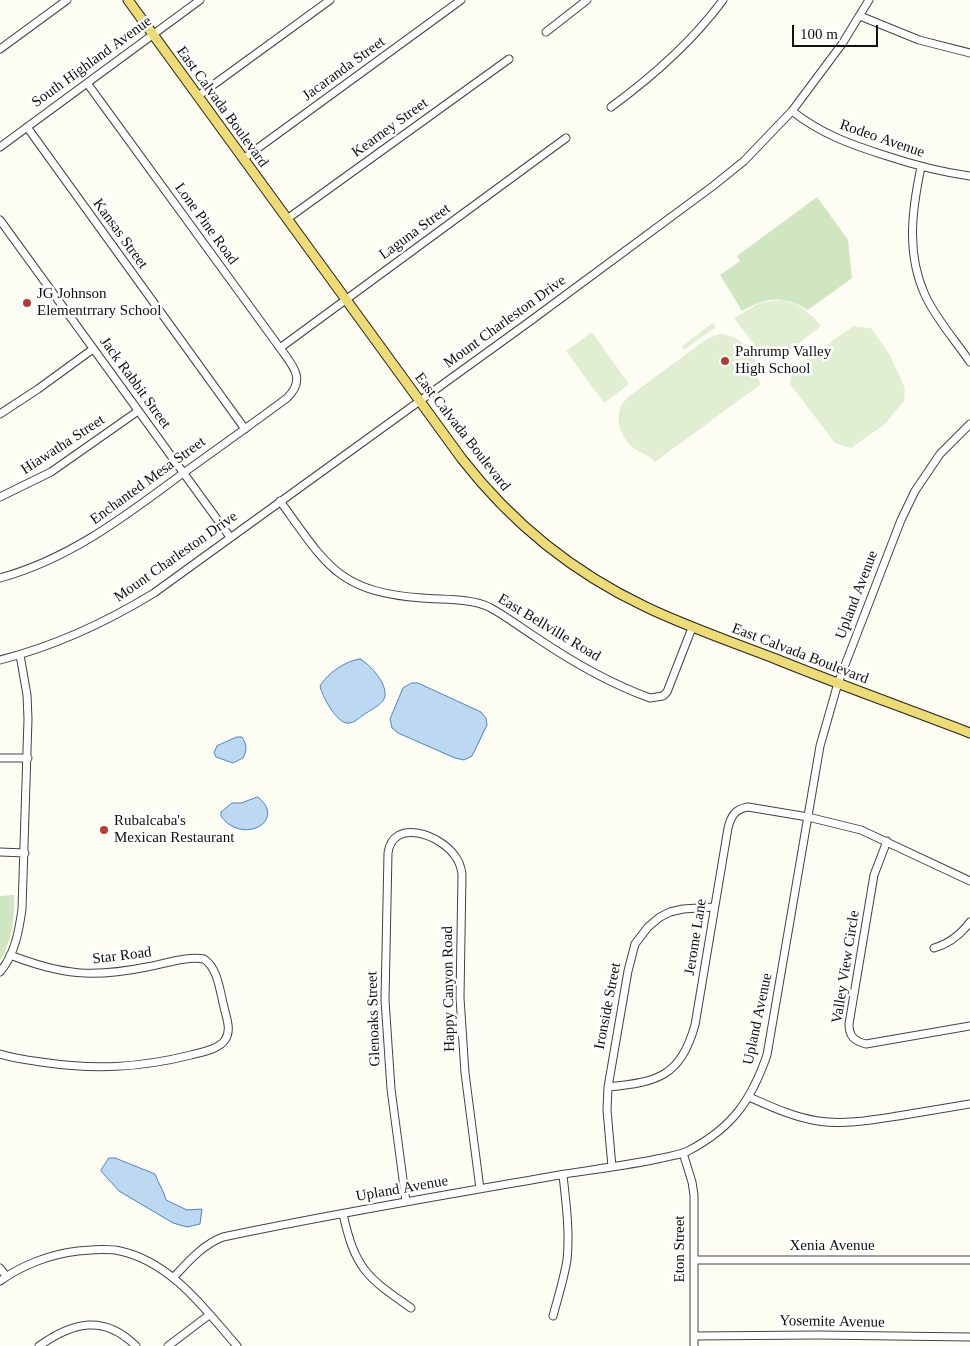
<!DOCTYPE html>
<html>
<head>
<meta charset="utf-8">
<style>
	body { margin:0 }
	#map { position:relative; width:970px; height:1346px; overflow:hidden; background:#fefdf4; font-family:"Times New Roman",serif }
	canvas { display:block }
	.scale { position:absolute; left:792px; top:25px; width:86px; height:22px; box-sizing:border-box; border:2px solid #101010; border-top:0; padding-left:6px; font-size:15px; line-height:18px; white-space:nowrap; color:#101010; -webkit-text-stroke:4px #fff; paint-order:stroke }
</style>
</head>
<body>
<div id="map">
<canvas width="970" height="1346"></canvas>
<div class="scale">100 m</div>
</div>
<script>
const ctx = document.querySelector('canvas').getContext('2d');
ctx.lineJoin = 'round';
function paint(path, color) {
  ctx.fillStyle = color;
  ctx.fill(path, 'evenodd');
}
function trace(path, color, width, dash) {
  ctx.strokeStyle = color;
  ctx.lineWidth = width;
  ctx.lineCap = dash ? 'butt' : 'round';
  ctx.setLineDash(dash || []);
  ctx.stroke(path);
}
function write(font, color, halo, rows, align = 'center') {
  ctx.font = font + ' "Times New Roman",serif';
  ctx.lineWidth = 5;
  ctx.setLineDash([]);
  ctx.textBaseline = 'middle';
  ctx.strokeStyle = halo;
  ctx.fillStyle = color;
  for (const [text, x, y, turn = 0] of rows) {
    ctx.save();
    ctx.translate(x, y);
    ctx.rotate((+turn || 0) * Math.PI / 180);
    ctx.textAlign = isNaN(turn) ? turn : align;
    if (halo) ctx.strokeText(text, 0, 0);
    ctx.fillText(text, 0, 0);
    ctx.restore();
  }
}
const green = new Path2D(`
	M817,197L848,240L852,278L808,310C784,295 766,297 742,311L720,275L740,261L737,256Z
	M14,895C15,917 12,941 0,961V896Z`);
const pitch = new Path2D(`
	M781,300C799,303 809,312 821,326L781,357L765,359L734,318L759,303Z
	M713,323L716,327L684,350L682,346Z
	M855,325L857,327L871,328L890,355L905,388L904,401L884,425L851,448L835,443L790,384L792,369Z
	M592,332L629,384L604,403L566,351Z
	M720,334C738,335 752,348 756,366C758,373 757,378 761,384L655,462C649,455 642,454 635,449C619,437 611,412 628,397L708,338Z`);
const water = new Path2D(`
	M360,659C370,664 390,686 384,699C381,705 369,711 363,715C358,719 353,724 346,723C335,720 322,696 320,686C328,673 345,661 360,659Z
	M412,683H418L481,712L486,718L487,725L472,756L464,760L455,758L398,733L392,728L390,719L403,688Z
	M237,737H242C247,744 247,751 243,758L233,763L216,757L214,753L217,746Z
	M258,797C288,821 242,846 221,816V812L232,803H241Z
	M109,1158H115L155,1174C158,1183 164,1191 166,1200L187,1210L202,1209L200,1224L187,1227L173,1223L119,1191L101,1171Z`);
const minor = new Path2D(`
	M860,16L919,40L970,53
	M546,32L587,0
	M0,49L67,0
	M198,96L330,0
	M611,107C652,77 692,42 723,0
	M792,111C821,134 852,145 887,156C914,165 941,172 970,176
	M27,127L245,429
	M0,147L200,0
	M243,159L461,0
	M921,167C912,210 906,253 925,295C936,319 955,340 970,362
	M287,219L509,59
	M0,220L230,537
	M280,348L566,138
	M0,414L38,389L93,349
	M0,497L51,472L138,411
	M280,501C326,564 337,592 422,598C443,600 469,598 489,607C506,616 521,628 537,638C571,661 611,684 650,698L663,696L667,692L692,628
	M0,578C70,559 125,516 182,474C217,449 252,424 287,398C307,379 292,365 280,348L87,83
	M0,660C55,646 105,623 154,593L529,322L713,186L744,161L792,111L842,44L869,0
	M0,758H28
	M887,841L874,875L849,1024C849,1036 854,1041 866,1044L970,1026
	M0,852L25,853
	M934,948C948,944 961,934 970,922
	M0,972C15,954 19,931 22,909L28,719L27,695L20,655
	M0,1054C13,1058 27,1060 41,1062C94,1070 139,1068 191,1055C202,1052 219,1049 225,1040C232,1030 226,1017 224,1007C220,992 218,968 204,959C185,956 165,964 147,967C92,978 62,975 10,955
	M608,1087C658,1082 680,1077 695,1025L728,828C731,816 735,809 748,807L808,817L861,830L970,881
	M749,1097C772,1107 793,1117 818,1121C844,1125 872,1120 898,1116C922,1112 946,1108 970,1104
	M683,1153L692,1182L694,1195V1346
	M612,1167L607,1110L608,1087L628,971L635,944L648,927L660,917L670,912L683,909L714,907
	M406,1202L391,1089L385,1000L388,853C393,817 441,835 455,856C459,861 461,867 462,874L460,998L465,1073L480,1189
	M343,1214C355,1268 366,1277 411,1308
	M694,1260H970
	M0,1268L6,1276
	M173,1278C188,1262 202,1245 223,1237C336,1213 451,1194 565,1174C597,1169 630,1165 662,1158C670,1156 680,1155 688,1151C732,1128 751,1101 767,1055L820,746L838,683L901,520L915,491L940,454L970,424
	M0,1281C22,1265 51,1254 78,1251C92,1250 106,1248 120,1251C171,1262 205,1309 237,1346
	M553,1316C558,1297 564,1279 567,1260C570,1232 566,1203 563,1175
	M694,1336L818,1335L970,1337
	M39,1346C73,1322 104,1314 136,1346
	M168,1346L209,1315`);
const major = new Path2D(`
	M128,0L462,459C511,522 574,573 646,607C688,627 732,642 776,659C840,685 905,708 970,733`);
const markers = [
	[27,303,5,"#b53b33"],
	[725,361,5,"#b53b33"],
	[104,830,5,"#b53b33"]
];
const streetNames = [
	["South Highland Avenue",92,62,-36],
	["Jacaranda Street",344,69,-36],
	["East Calvada Boulevard",222,107,54],
	["Kearney Street",390,128,-36],
	["Rodeo Avenue",882,139,19],
	["Lone Pine Road",206,224,54],
	["Laguna Street",415,232,-36],
	["Kansas Street",120,234,54],
	["Mount Charleston Drive",505,322,-36],
	["Jack Rabbit Street",135,383,54],
	["East Calvada Boulevard",462,432,52],
	["Hiawatha Street",63,445,-33],
	["Enchanted Mesa Street",148,481,-36],
	["Mount Charleston Drive",176,557,-35],
	["Upland Avenue",857,595,-69],
	["East Bellville Road",549,628,31],
	["East Calvada Boulevard",800,654,21],
	["Jerome Lane",696,937,-81],
	["Star Road",122,956,-7],
	["Valley View Circle",846,967,-81],
	["Happy Canyon Road",449,989,-91],
	["Ironside Street",608,1006,-79],
	["Glenoaks Street",374,1019,-92],
	["Upland Avenue",758,1019,-78],
	["Upland Avenue",402,1189,-10],
	["Xenia Avenue",832,1246],
	["Eton Street",680,1249,-90],
	["Yosemite Avenue",832,1322,1]
];
const poiNames = [
	["JG Johnson",37,294],
	["Elementrrary School",37,311],
	["Pahrump Valley",735,352],
	["High School",735,369],
	["Rubalcaba's",114,821],
	["Mexican Restaurant",114,838]
];
paint(green, '#d0e6c0');
paint(pitch, '#e1eed1');
paint(water, '#bdd8f1');
trace(water, '#4a85c2', 1);
trace(minor, '#434343', 9);
trace(major, '#212121', 11);
trace(minor, '#fff', 7);
trace(major, '#eddc75', 9);
for (const [x, y, r, color] of markers) {
  const dot = new Path2D();
  dot.arc(x, y, r, 0, 2 * Math.PI);
  ctx.fillStyle = color;
  ctx.fill(dot);
  trace(dot, '#fff', 2);
}
write('15px', '#101010', '#fff', streetNames);
write('15px', '#101010', '#fff', poiNames, 'left');
</script>
</body>
</html>
